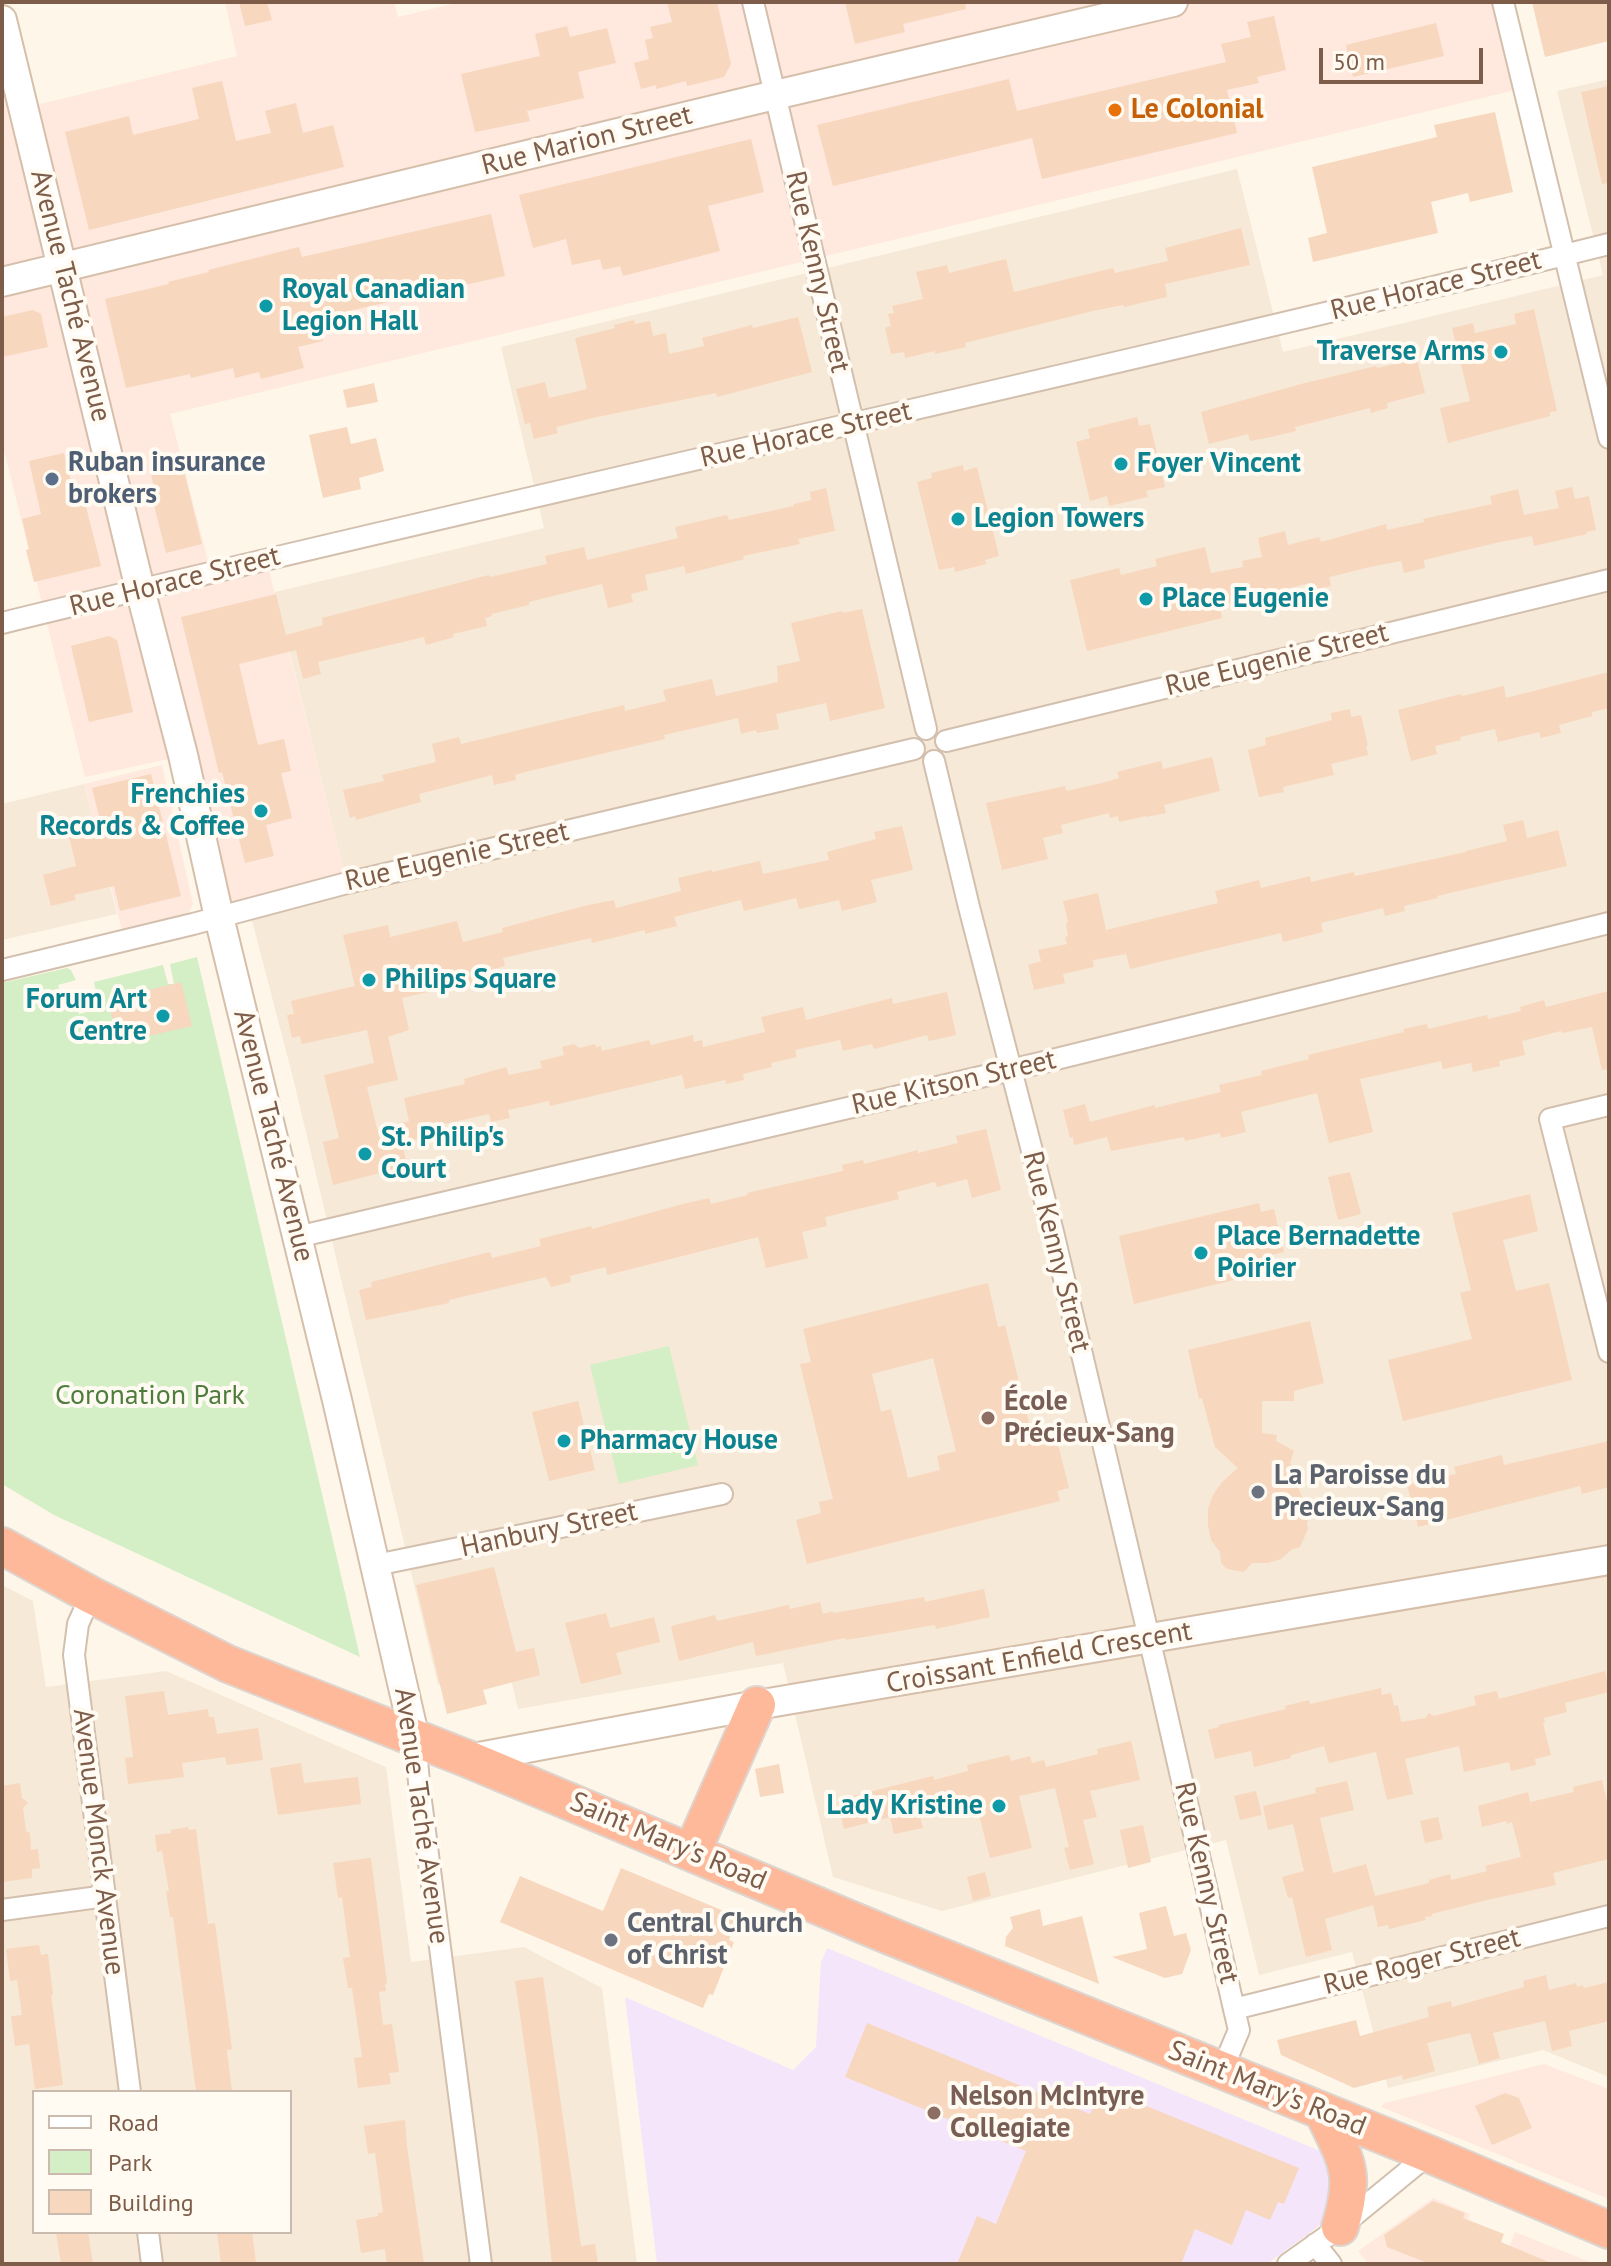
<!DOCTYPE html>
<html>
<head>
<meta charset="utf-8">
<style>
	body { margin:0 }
	#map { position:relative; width:1611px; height:2266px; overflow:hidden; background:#fef7e9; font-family:"PT Sans",sans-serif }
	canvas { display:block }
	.frame { position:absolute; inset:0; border:4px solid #7d5d49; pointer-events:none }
	.legend { position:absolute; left:32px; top:2090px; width:260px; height:144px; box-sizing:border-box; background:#fffaf2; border:2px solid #cbbbae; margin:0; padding:10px 14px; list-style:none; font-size:24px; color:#7d5d49 }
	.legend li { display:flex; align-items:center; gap:16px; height:40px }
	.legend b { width:40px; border:2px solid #cbbbae }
	.scale { position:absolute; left:1319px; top:48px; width:164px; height:36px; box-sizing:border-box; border:4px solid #7d5d49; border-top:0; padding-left:10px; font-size:24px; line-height:28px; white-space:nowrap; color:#7d5d49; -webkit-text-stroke:6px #fffaf2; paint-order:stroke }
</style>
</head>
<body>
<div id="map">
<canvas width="1611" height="2266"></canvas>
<div class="frame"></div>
<ul class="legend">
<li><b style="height:10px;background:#fff"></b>Road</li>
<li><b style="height:22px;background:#d4eec5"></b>Park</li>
<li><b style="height:22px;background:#f7d7be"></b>Building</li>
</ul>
<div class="scale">50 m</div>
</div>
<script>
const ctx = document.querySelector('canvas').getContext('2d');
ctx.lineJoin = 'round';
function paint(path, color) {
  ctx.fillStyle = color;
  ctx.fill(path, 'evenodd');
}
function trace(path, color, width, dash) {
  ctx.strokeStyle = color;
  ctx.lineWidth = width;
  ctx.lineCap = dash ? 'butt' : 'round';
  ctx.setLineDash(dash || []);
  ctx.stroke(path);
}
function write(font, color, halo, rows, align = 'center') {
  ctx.font = font + ' "PT Sans",sans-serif';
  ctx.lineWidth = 8;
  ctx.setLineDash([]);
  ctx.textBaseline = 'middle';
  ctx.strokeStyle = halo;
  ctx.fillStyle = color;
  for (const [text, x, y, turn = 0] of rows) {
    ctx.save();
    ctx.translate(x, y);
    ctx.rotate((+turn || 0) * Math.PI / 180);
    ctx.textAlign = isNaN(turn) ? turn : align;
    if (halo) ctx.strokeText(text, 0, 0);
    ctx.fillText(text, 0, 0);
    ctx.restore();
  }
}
const residential = new Path2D(`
	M1609,79V2077L1543,2050L1388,2088L1352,1952L1259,1975L1226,1840L942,1911L833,1877L783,1663L518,1709L508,1667L438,1685L293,1078L249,909L347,883L275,592L544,528L501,347L1237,169L1283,352L1603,275L1557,91Z
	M84,784L117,914L2,940V804Z
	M2,1585L33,1601L46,1687L166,1671L386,1767L411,1962L524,1947L602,1988L637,2264H2ZM34,2092H290V2232H34Z`);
const commercial = new Path2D(`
	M225,2H394L398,17L461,2H1503L1524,88L170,414L211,572L266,559L347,883L219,917L183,756L85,777L5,454L2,455V87L18,83L24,108L237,56Z
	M162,765L193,904L189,912L184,915L122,930L84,784Z
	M1544,2064L1609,2089V2199L1381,2107L1385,2103Z
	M1433,2198L1470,2214L1451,2264H1369L1358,2251Z
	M1515,2232L1595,2264H1503Z`);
const education = new Path2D(`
	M827,1948L1335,2157V2214L1267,2264H657L625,1997L793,2070L816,2047L821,1962Z`);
const green = new Path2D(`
	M197,957L360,1657L54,1515L2,1484V983L67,968L71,970L76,980L58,985L62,1000L75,997L79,1014L99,1009L94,982L163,965L168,984H174L170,964Z
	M669,1346L698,1465L619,1484L590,1365Z`);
const building = new Path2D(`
	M239,2H267L272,20L245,26Z
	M667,2H717L731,64L724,77L687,86L686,81L656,89V85L641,89L634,63L649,59L645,40L653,38L650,27L672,22Z
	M845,2H965L966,9L903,24L905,32L855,44Z
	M1532,2H1609V41L1545,57Z
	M1274,16L1286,70L1257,77L1259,83L1227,90L1237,133L1042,179L1032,138L833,186L817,125L1009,79L1017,111L1226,62L1221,44L1251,37L1247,22Z
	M1436,23L1444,56L1353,77L1346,45Z
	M567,26L570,37L607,28L616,63L578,72L584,98L527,111L530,121L475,132L461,74L540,56L535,34Z
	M222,81L236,141L271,133L265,111L296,103L303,133L333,125L344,167L89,230L65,132L129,116L133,135L199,119L192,88Z
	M1609,86V183L1602,184L1581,92Z
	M1495,112L1513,192L1470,202L1468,193L1431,202L1438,233L1313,262L1308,238L1327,233L1312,167L1437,137L1434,125Z
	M751,139L764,192L708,206L720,251L623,276L620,266L603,270L600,259L572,265L566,239L533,248L519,195Z
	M491,214L505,276L317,318L323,341L298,347L304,368L261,379L259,372L235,378L233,368L191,378L190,374L126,388L105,299L169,284L168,282L209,272L208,270L299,247L302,257Z
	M1241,228L1250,265L1165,284L1167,297L1124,307L1123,305L1093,311L965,343L966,347L935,354V351L905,358L904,352L891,354L885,328L891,326L888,314L894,313L892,306L923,299L916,272L947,265L949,273L1006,259L1014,292L1113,268L1115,273L1168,261L1165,248Z
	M1534,309L1557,411L1550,412V416L1448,443L1440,408L1470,401L1452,328L1473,323L1475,333L1516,324L1514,314Z
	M33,310L41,314L48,347L2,357V317Z
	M798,317L812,372L717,397L716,393L597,417L556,427L558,433L534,439L530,423L525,424L516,389L545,382L549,398L587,389L575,338L615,328L614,325L634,320L635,324L650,321L653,336L666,333L669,354L704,346L702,338L752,325L753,328Z
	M1417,359L1425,393L1387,403L1388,408L1371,413L1370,408L1295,427L1296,431L1271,437L1250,441L1248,434L1209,444L1201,412L1301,384L1376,366L1377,368Z
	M374,383L378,402L347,408L343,390Z
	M1137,417L1139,426L1150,424L1165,487L1146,491L1148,497L1109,506L1107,496L1090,501L1076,442L1090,438L1088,429Z
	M347,427L351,444L376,438L384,471L359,478L361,489L323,498L309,435Z
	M64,453L77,505L85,503L101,566L34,582L26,550L29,549L22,519L41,514L29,461Z
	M181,459L202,544L166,553L152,497L156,496L149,466Z
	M963,465L964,471L977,467L999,556L985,560L986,564L955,572L954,567L939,570L917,482L932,478L931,473Z
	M1572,487L1575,499L1589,496L1596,530L1586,532L1587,534L1534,546L1532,536L1500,542L1424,560L1425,568L1404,573L1401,561L1370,567L1329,577L1331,586L1308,591L1306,584L1219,605L1222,618L1087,651L1070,580L1119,568L1121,575L1157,566L1155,559L1205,547L1211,573L1243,567L1242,561L1262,557L1258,538L1285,531L1288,545L1319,537L1321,542L1386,524L1387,530L1424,522L1423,519L1492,504L1490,496L1518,489L1524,515L1559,508L1555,491Z
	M826,488L835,531L798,539L800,544L743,556L744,559L686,574L684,566L645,575L648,590L631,594L633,602L608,608L602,584L529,602V605L491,614L492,616L485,618L487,626L453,634L454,637L426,645L424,637L318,662L321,674L303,679L296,650L239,664L258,745L284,739L291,771L281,773L292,818L266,825L274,856L245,863L222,772L219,773L181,617L276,594L286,635L323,625L322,618L489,575L490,577L547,564L545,556L584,547L587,560L678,538L675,527L727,515L729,520L794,506V504L811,500L810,492Z
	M862,609L885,708L830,721L826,703L776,714L779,729L757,733L756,730L741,734L738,718L664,735L665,739L525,772L515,775L516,780L494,785L492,775L419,794L421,802L356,820L355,816L350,818L343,790L384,781L382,775L436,762L432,744L459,737L461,744L624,705L625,711L666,701L663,690L712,679L716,696L778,682L777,666L800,661L791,623L842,611L843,613Z
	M109,636L117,640L133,712L89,722L71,646Z
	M1609,672V708L1592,712V716L1559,725L1561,733L1541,738L1539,732L1498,742L1495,729L1460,737L1461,740L1435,746L1437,754L1411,761L1398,710L1461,694L1462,696L1504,686L1506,698Z
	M1350,709L1351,717L1361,715L1368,746H1366L1368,755L1331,764L1334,775L1283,787L1284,792L1259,797L1248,750L1266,745L1265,738L1332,720L1331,713Z
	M1212,757L1220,791L1164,805L1166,813L1146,817V816L1119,822L1118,816L1110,818L1109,813L1061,825L1063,833L1043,838L1048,859L1002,870L986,803L1065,786L1066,791L1102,783L1119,778L1117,772L1161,761L1163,769Z
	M151,774L181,896L120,911L114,886L74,895L76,900L51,906L43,875L76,866L66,824L99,816L92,788Z
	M1523,820L1527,838L1558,830L1567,866L1437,896L1438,898L1404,906L1405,911L1385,916L1383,908L1321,923L1323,932L1283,942L1281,933L1130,969L1126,954L1093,960L1094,967L1063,974L1065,983L1034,990L1028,965L1041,961L1038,950L1067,944L1065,937L1068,936L1066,924L1068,922L1063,901L1098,893L1106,930L1218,903L1215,891L1259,880L1261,888L1310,876L1311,882L1354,872L1355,876L1466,852V851L1507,841L1503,825Z
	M902,826L913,870L871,880L877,902L842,911L839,900L799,909L796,898L744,911L741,900L674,917L677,926L645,934V930L592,943L591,938L503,958L505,966L470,975L473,984L455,988L454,986L402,998L409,1030L388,1037L398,1080L367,1087L377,1129L409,1121L404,1098L465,1084L464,1079L506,1067L509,1075L542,1068L540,1061L564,1055L562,1047L574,1044L579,1048L595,1044L596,1047L601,1046L602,1051L649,1040L651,1045L693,1035L694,1042L702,1040L703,1047L765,1032L761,1017L803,1007L806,1020L892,998L893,1004L947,992L956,1035L929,1041L927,1035L874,1049L872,1044L843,1051L840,1040L795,1050L797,1057L771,1063L772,1067L743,1074L744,1080L726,1084L725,1080L685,1089L682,1075L550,1106L549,1101L508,1110L510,1118L491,1122L489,1114L436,1126L438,1134L402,1143L407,1166L333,1185L323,1142L339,1138L324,1075L374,1063L367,1030L302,1044L300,1036L292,1038L287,1015L294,1014L291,1001L355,986L343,935L388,925L390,937L457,921L463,942L503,932L502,928L584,906L614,900L616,908L681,891L678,878L712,870V872L760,861L763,874L829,860L827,852L876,839L874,832Z
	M181,982L192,1026L118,1043L108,1000Z
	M1609,991V1069L1602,1070L1592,1027L1562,1033L1561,1031L1522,1041L1525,1055L1499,1061L1500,1066L1473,1072L1471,1063L1443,1069L1441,1061L1360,1079L1373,1132L1329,1143L1317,1093L1241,1112L1246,1132L1221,1138L1220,1133L1185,1141L1184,1137L1111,1151L1107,1137L1074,1145L1073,1137L1070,1138L1063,1110L1085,1104L1090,1122L1155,1105V1108L1221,1092L1219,1085L1262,1075L1261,1071L1309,1059L1308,1055L1404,1032L1403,1029L1427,1024L1428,1029L1487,1015L1488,1019L1521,1011L1520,1007L1544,1000L1546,1007Z
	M986,1129L1001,1190L972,1198L967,1179L937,1187L935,1182L897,1192L899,1199L825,1217L827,1226L802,1232L808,1258L766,1268L758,1237L607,1275L606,1267L570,1276L571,1282L551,1287L546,1277L449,1300V1303L366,1320L359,1290L372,1287L371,1282L490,1252L492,1258L541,1246L539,1239L591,1226L592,1229L679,1205L709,1198L711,1204L748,1195L747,1193L843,1171L842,1165L863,1160L864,1164L918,1150V1153L958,1143L956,1136Z
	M1350,1172L1361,1214L1338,1220L1328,1177Z
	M1530,1194L1538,1231L1503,1240L1516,1291L1549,1283L1572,1380L1403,1421L1388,1360L1472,1339L1460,1293L1471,1290L1452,1213Z
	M1259,1203L1261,1212L1274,1209L1284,1252L1272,1255L1276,1270L1134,1304L1119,1236Z
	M988,1283L998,1327L1005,1325L1031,1431L1053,1425L1069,1488L1057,1491L1060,1501L807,1564L796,1520L821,1513L819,1502L833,1499L800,1364L811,1362L803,1329ZM933,1358L956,1451L937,1456L940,1470L908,1478L891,1409L881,1412L872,1374Z
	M1310,1321L1324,1383L1294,1391V1401H1262V1433L1277,1435L1276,1441L1294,1451L1290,1463L1300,1475L1296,1481L1304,1503L1311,1512L1307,1523L1308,1529L1300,1547L1291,1550L1281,1559L1268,1563H1252L1244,1572L1227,1569L1221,1563L1220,1552L1211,1540L1208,1525V1509L1213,1495L1222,1482L1238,1468L1215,1447L1202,1398L1199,1399L1188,1350Z
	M578,1401L595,1470L549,1481L532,1412Z
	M1609,1441V1487L1582,1494L1580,1486L1418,1527L1407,1485L1456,1474L1454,1467L1502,1455L1504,1465Z
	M494,1567L516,1652L534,1648L540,1675L483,1690L487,1704L447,1714L416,1585Z
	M984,1589L990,1617L936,1629L935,1625L846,1640L845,1638L756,1656L753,1642L679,1661L671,1626L715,1615L717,1621L789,1605L790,1609L820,1602L823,1614L833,1611L834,1613L924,1597L925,1602Z
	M606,1613L610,1628L654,1617L660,1642L616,1653L622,1674L581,1684L565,1623Z
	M1605,1671L1609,1692L1565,1703L1567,1712L1544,1718L1545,1722L1543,1723L1551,1755L1535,1759L1536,1765L1511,1771L1509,1762L1464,1772L1459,1746L1405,1759L1413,1794L1387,1800L1376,1752L1329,1763L1324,1746L1291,1755V1758L1254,1767L1251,1751L1215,1759L1208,1730L1219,1727V1725L1286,1709L1285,1706L1309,1700L1310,1704L1381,1688L1382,1695L1391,1693L1394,1706L1398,1705L1401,1722L1426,1718L1428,1713L1434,1716L1476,1705L1474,1696L1497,1691L1499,1699Z
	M164,1691L168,1715L208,1709L209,1717H214L217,1734L258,1728L263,1760L227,1765L225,1757L182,1763L184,1777L128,1784L125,1758L133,1757L125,1696Z
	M1131,1741L1140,1780L1090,1791L1097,1817L1083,1820L1094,1864L1070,1870L1064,1848L1069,1847L1055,1788L1019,1796L1032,1848L990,1858L976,1803L920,1817L923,1828L894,1834L890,1817L844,1829L838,1803L846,1801L845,1798L933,1776L934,1780L968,1771L967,1765L1009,1755L1011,1761L1030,1756L1032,1763L1044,1760L1046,1767L1098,1754L1097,1749Z
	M301,1763L304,1783L358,1777L361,1804L278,1815L270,1768Z
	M779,1764L784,1793L760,1797L755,1769Z
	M1602,1780L1609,1811V1859L1553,1873L1556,1885L1487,1900L1432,1914V1916L1425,1917L1426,1920L1389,1929L1388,1925L1378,1927L1373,1905L1325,1919L1332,1950L1306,1957L1292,1897L1288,1898L1282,1877L1304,1871L1293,1824L1268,1830L1263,1806L1316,1793L1315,1788L1347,1781L1354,1810L1320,1818L1333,1873L1366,1864L1375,1896L1429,1883V1880L1450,1874L1451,1880L1487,1871L1485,1866L1521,1857L1512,1822L1507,1824L1506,1821L1482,1827L1478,1806L1528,1792L1530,1802L1574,1792L1573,1787Z
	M20,1783L22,1798L28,1803L23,1808L26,1831L30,1833L31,1850L38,1849L40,1868L32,1869V1878L2,1882V1786Z
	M1256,1791L1262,1815L1240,1820L1234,1796Z
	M1438,1817L1443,1839L1425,1843L1420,1821Z
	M1143,1825L1151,1862L1128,1868L1120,1830Z
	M188,1827L189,1830L196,1829L208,1924L215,1923L232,2049L227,2050L232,2092H196L173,1917H170L166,1891H169L162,1851L157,1852L155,1835L171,1833V1830Z
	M369,1858H371L387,1983L385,1984L386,1991L379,1992L383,2025L392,2024L399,2072L389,2073L391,2084L358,2088L354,2058L362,2057L352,1988H348L343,1958L350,1957L342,1897L338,1898L333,1863Z
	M621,1868L738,1917L729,1940L734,1942L728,1957L713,1995L709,1994L703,2008L500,1922L520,1876L603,1911Z
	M985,1872L991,1896L973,1901L967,1877Z
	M1166,1906L1174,1936L1186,1933L1191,1950L1182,1974L1165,1978L1112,1957L1147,1949L1139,1913Z
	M1040,1909L1043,1926L1082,1916L1099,1984L1005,1946L1006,1937L1013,1928L1010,1917Z
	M39,1945L41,1955L48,1954L53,1995H51L63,2085L35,2089L29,2044L15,2046L11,2016L22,2015L17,1980L10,1981L6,1949Z
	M1546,1975L1549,1990L1576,1983L1577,1987L1583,1985L1584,1988L1609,1982V2021L1569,2031L1572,2046L1552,2051L1545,2021L1493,2033L1500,2058L1479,2064L1470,2033L1427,2043L1435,2071L1403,2080L1402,2075L1354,2088L1281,2055L1277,2040L1356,2020L1360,2036L1429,2017L1427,2007L1451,2001L1452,2007L1524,1987L1523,1981Z
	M543,1977L581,2246L595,2244L598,2264H552L538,2139L515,1981Z
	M867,2023L1090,2114L1097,2098L1115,2105L1119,2095L1299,2168L1284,2204L1278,2202L1270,2220L1246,2210L1232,2245L1195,2229L1181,2264H957L977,2216L996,2224L1026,2151L845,2077Z
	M1505,2093L1519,2098L1532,2128L1492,2145L1475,2106Z
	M405,2120L407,2146L424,2264H387L385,2249L361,2253L356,2220L378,2216V2213L383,2212L375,2153L368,2154L364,2126Z
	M1433,2201L1465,2213L1463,2218L1504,2234L1501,2242L1553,2264H1430L1387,2247L1384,2235Z
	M56,2232H88L93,2264H61Z
	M217,2232H252L256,2263L221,2264Z`);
const street = new Path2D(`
	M753,2L926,729
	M1503,2L1609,438
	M2,623C537,492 1075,377 1609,244
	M946,741L1609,580
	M934,761L969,907L1053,1232L1159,1680L1234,2009L1239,2030L1222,2070
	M2,970L193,924L347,883L914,749
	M1609,1105L1550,1119L1609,1352
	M297,1237L1040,1063L1609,923
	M376,1565L722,1494
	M91,1595L78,1624L74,1655L130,2092
	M415,1739L420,1793L481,2264
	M2,1910L106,1896
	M1234,2009L1609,1916
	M148,2232L152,2264
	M1315,2244L1331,2264
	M1288,2264L1340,2227L1429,2154`);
const secondary = new Path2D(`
	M2,20L140,589L183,755L219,917L337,1400L415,1739
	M2,282L775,95L1173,2
	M468,1759L757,1705L1609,1560`);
const highway = new Path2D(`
	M2,1546L91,1595L228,1664L468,1759L885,1934L1429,2154L1609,2230
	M692,1852L757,1705
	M1323,2112C1346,2161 1357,2172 1340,2227`);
const markers = [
	[1115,110,8,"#e8710a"],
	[266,306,8,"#0f9aa8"],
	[1501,352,8,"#0f9aa8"],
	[1121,464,8,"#0f9aa8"],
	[52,479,8,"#5c6f8a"],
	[958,519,8,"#0f9aa8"],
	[1146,599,8,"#0f9aa8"],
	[261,811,8,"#0f9aa8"],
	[369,980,8,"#0f9aa8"],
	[163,1016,8,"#0f9aa8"],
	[365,1154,8,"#0f9aa8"],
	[1201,1253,8,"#0f9aa8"],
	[988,1418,8,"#8d6e63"],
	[564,1441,8,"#0f9aa8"],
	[1258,1492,8,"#6b7280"],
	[999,1806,8,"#0f9aa8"],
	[611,1940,8,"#6b7280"],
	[934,2113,8,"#8d6e63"]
];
const foodNames = [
	["Le Colonial",1131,110]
];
const streetNames = [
	["Rue Marion Street",587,141,-14],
	["Rue Kenny Street",817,272,77],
	["Rue Horace Street",1436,286,-14],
	["Avenue Taché Avenue",70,296,76],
	["Rue Horace Street",806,435,-13],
	["Rue Horace Street",175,582,-14],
	["Rue Eugenie Street",1277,660,-14],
	["Rue Eugenie Street",457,857,-13],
	["Rue Kitson Street",954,1083,-13],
	["Avenue Taché Avenue",273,1136,76],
	["Rue Kenny Street",1056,1252,76],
	["Hanbury Street",549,1530,-12],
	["Croissant Enfield Crescent",1039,1658,-10],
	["Avenue Taché Avenue",421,1816,82],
	["Avenue Monck Avenue",98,1842,83],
	["Saint Mary's Road",668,1842,23],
	["Rue Kenny Street",1206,1883,77],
	["Rue Roger Street",1422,1962,-14],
	["Saint Mary's Road",1267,2089,22]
];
const cultureNames = [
	["Royal Canadian",282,290],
	["Legion Hall",282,322],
	["Traverse Arms",1485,352,"right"],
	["Foyer Vincent",1137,464],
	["Legion Towers",974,519],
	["Place Eugenie",1162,599],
	["Frenchies",245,795,"right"],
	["Records & Coffee",245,827,"right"],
	["Philips Square",385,980],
	["Forum Art",147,1000,"right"],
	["Centre",147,1032,"right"],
	["St. Philip's",381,1138],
	["Court",381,1170],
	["Place Bernadette",1217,1237],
	["Poirier",1217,1269],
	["Pharmacy House",580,1441],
	["Lady Kristine",983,1806,"right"]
];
const serviceNames = [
	["Ruban insurance",68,463],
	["brokers",68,495]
];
const parkNames = [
	["Coronation Park",150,1396]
];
const educationNames = [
	["École",1004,1402],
	["Précieux-Sang",1004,1434],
	["Nelson McIntyre",950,2097],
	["Collegiate",950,2129]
];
const worshipNames = [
	["La Paroisse du",1274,1476],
	["Precieux-Sang",1274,1508],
	["Central Church",627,1924],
	["of Christ",627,1956]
];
paint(residential, '#f7e9d7');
paint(commercial, '#ffe8dd');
paint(education, '#f4e5fb');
paint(green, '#d4eec5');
paint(building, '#f7d7be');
trace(street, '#d3bfad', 24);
trace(secondary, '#d6bfaa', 32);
trace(highway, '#ddd5d0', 40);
trace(street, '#fff', 20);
trace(secondary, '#fff', 28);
trace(highway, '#feb99b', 36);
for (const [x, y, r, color] of markers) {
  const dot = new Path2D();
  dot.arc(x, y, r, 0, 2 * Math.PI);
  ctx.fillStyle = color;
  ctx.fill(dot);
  trace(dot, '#fffaf2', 3);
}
write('bold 28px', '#c56008', '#fffaf2', foodNames, 'left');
write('28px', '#7d5d49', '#fffaf2', streetNames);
write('bold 28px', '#0d838f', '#fffaf2', cultureNames, 'left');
write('bold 28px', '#4e5e75', '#fffaf2', serviceNames, 'left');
write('28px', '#4d7d3c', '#fffaf2', parkNames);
write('bold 28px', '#785e54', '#fffaf2', educationNames, 'left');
write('bold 28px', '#5b616d', '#fffaf2', worshipNames, 'left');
</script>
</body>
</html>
